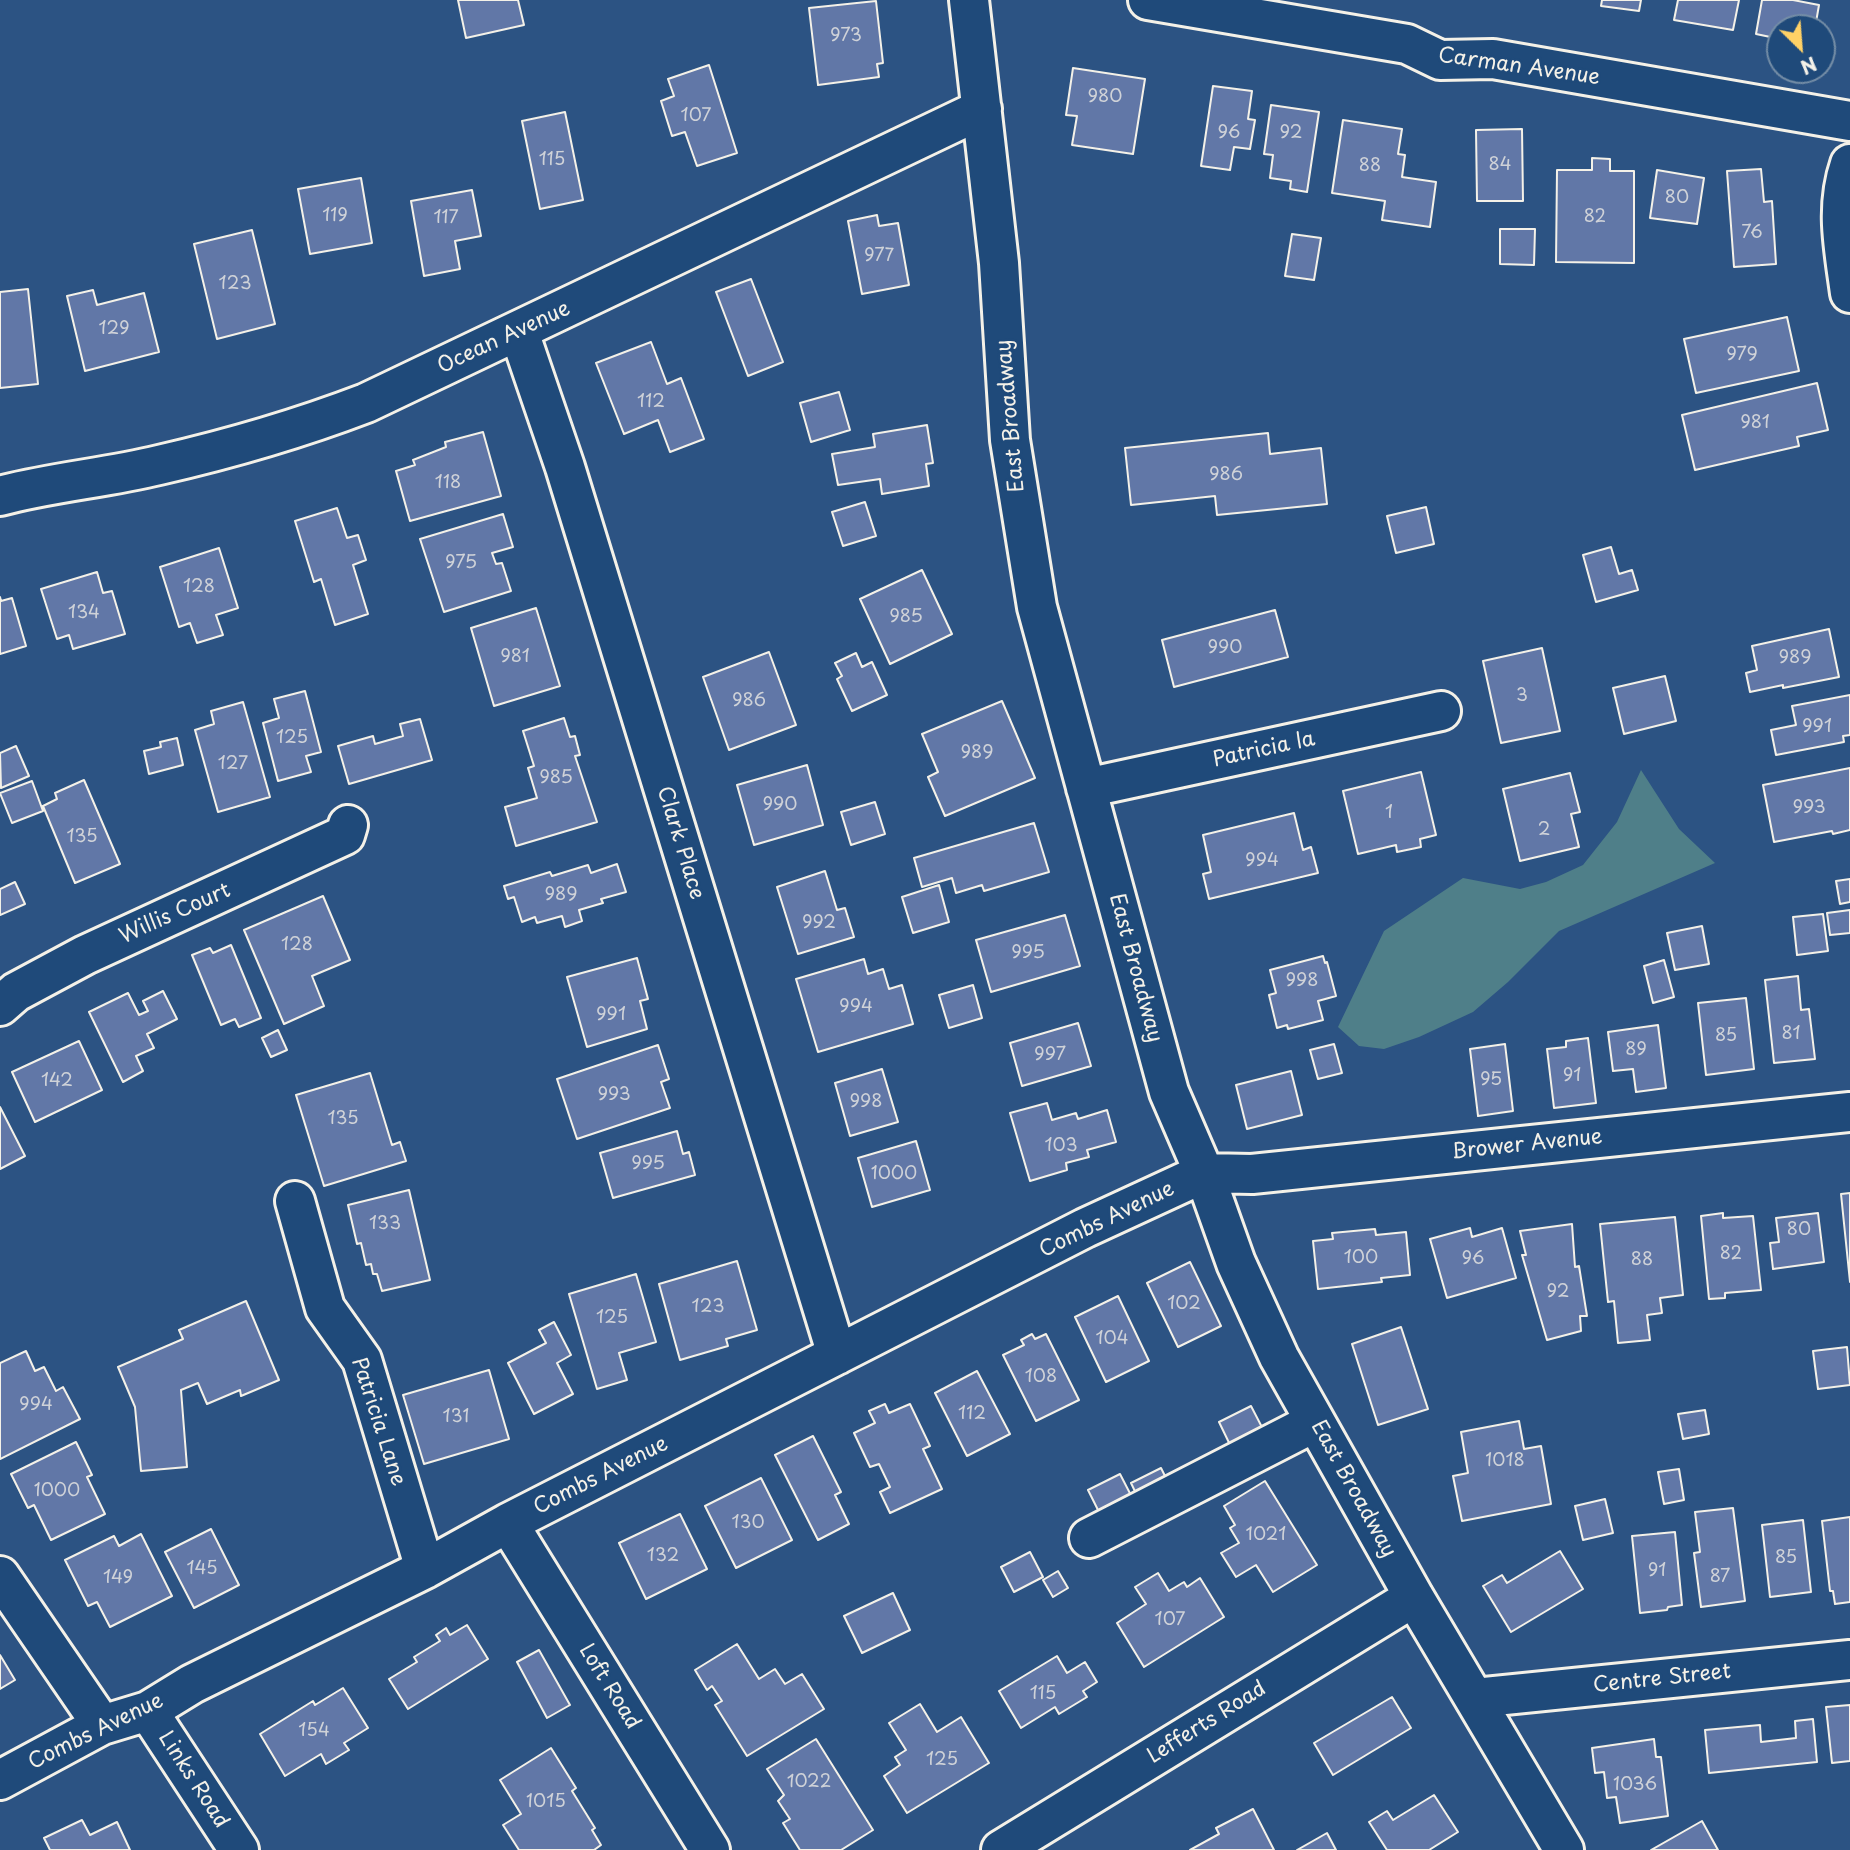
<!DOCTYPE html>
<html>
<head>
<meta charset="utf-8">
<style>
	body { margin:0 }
	#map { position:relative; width:1850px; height:1850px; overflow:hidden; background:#2c5383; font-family:"Playpen Sans",sans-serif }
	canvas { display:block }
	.north { position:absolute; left:1766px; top:14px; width:70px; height:70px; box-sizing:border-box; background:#1f4a7a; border:2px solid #748da6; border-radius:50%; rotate:155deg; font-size:19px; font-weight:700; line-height:28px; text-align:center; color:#f4f1e8 }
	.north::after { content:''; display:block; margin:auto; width:24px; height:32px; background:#ffd166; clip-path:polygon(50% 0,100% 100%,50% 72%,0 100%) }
</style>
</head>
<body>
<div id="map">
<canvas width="1850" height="1850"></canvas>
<div class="north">N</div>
</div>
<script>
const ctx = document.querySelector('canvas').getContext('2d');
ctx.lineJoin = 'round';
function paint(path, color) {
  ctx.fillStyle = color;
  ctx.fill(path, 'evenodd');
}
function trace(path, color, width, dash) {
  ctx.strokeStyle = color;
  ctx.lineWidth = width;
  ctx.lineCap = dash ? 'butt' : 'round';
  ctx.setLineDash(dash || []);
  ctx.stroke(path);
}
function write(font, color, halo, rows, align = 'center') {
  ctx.font = font + ' "Playpen Sans",sans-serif';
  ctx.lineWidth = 5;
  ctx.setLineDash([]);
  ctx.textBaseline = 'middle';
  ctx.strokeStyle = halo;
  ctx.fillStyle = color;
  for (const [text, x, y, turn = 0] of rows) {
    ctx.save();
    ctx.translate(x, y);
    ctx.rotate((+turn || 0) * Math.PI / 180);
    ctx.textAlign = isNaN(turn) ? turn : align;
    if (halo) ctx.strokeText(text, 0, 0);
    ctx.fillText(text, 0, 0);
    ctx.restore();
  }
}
const green = new Path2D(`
	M1641,770L1679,829L1715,863L1559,931L1508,982L1473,1012L1419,1037L1384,1049L1359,1046L1338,1027L1384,931L1463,878L1520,889L1546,882L1583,865L1617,822Z`);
const building = new Path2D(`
	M458,0H518L524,25L466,38Z
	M1602,0H1641L1639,11L1601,6Z
	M1678,0H1739L1733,30L1674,20Z
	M1762,0H1793L1819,5L1815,28H1780V39L1756,34Z
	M876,1L883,63L877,64L879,77L818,85L809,8Z
	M709,65L737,153L697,166L685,132L672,136L661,101L674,96L668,79Z
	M1073,68L1145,79L1133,154L1072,145L1077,116L1066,115Z
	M1213,86L1252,91L1248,119L1255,120L1250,149L1234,147L1230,170L1201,166Z
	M1271,105L1319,112L1307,192L1290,189L1291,181L1270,178L1273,155L1264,154Z
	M565,112L583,200L540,209L522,121Z
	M1343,120L1402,129L1398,154L1405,155L1402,177L1436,182L1430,227L1382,220L1385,201L1332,193Z
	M1522,129L1523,201H1477L1476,130Z
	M1592,158L1610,159V171H1634V263L1556,262L1557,170H1592Z
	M1761,169L1764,202L1772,201L1776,264L1734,267L1727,171Z
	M1657,170L1704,178L1697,224L1650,218Z
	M361,178L372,243L310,254L298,189Z
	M472,190L481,236L455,241L460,269L424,276L411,201Z
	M877,215L879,226L898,223L909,285L862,294L848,221Z
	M1500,229H1535L1534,265L1500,264Z
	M252,230L275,324L217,339L194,244Z
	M1292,234L1321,238L1314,280L1285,276Z
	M751,279L783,362L748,376L716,292Z
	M28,289L38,384L0,388V292Z
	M93,290L97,305L144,293L159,352L85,371L67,296Z
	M1787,317L1799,371L1696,393L1684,339Z
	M651,342L667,384L681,378L704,439L670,452L658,420L624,434L596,363Z
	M1817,383L1828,430L1797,437L1799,446L1695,470L1682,415Z
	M839,392L850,430L811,442L800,403Z
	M927,425L933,463L926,464L929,486L882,494L880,479L838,485L832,454L875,447L873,434Z
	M483,432L501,496L410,521L396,471L415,465L413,460L446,447L445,442Z
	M1268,433L1270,454L1321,448L1327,504L1217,515L1215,496L1131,505L1125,448Z
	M865,502L876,536L843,546L832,512Z
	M1426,507L1434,544L1396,553L1387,516Z
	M337,508L347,538L358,535L366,560L353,565L368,614L335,625L321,579L314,582L295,521Z
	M503,514L513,547L492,553L496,564L502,563L511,591L444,612L420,539Z
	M1611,547L1619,574L1632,570L1638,590L1596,602L1583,555Z
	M219,548L238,608L216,615L223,635L197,643L190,623L179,627L160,567Z
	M922,570L952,634L890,664L860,599Z
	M97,572L103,593L112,591L125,634L73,649L69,635L57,639L41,589Z
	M0,597L1,601L12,598L26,646L0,654Z
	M536,608L560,686L494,706L471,628Z
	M1275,610L1288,657L1174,687L1162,640Z
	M1829,629L1839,677L1783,688V685L1750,692L1746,673L1757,670L1752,646Z
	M1542,648L1560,731L1501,743L1483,661Z
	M769,652L796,725L729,750L703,677Z
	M856,653L862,667L872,662L887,695L852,711L837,679L842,676L835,663Z
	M1665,676L1676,721L1624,734L1613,688Z
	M305,691L321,752L306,756L311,772L278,781L263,723L279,718L274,699Z
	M1850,695V735L1843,736L1844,742L1776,755L1771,730L1796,725L1792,706Z
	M1002,701L1035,778L945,816L928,777L938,772L922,734Z
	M243,702L270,797L218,812L195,730L214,724L211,711Z
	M564,718L570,737L575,736L580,755L575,756L597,822L516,846L505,807L537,798L528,768L534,766L523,731Z
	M420,719L432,760L349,784L338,746L373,736L375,744L403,736L400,724Z
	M177,738L183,765L149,774L144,751L161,747L160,742Z
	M16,746L29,776L1,788L0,753Z
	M807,765L823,825L754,845L737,785Z
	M1850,768V830L1833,834L1832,831L1774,842L1763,785Z
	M1421,772L1436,835L1420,839L1421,847L1397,852L1396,845L1358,854L1343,791Z
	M1570,773L1580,812L1571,814L1579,847L1520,861L1503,789Z
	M84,780L120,864L75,883L43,806L57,799L55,793Z
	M32,781L43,811L12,823L0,793Z
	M875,802L885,834L851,845L841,812Z
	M1294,813L1303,850L1311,847L1318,873L1209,899L1203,874L1211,872L1203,835Z
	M1034,823L1049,872L984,891L982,885L956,893L952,878L922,887L914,858Z
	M617,864L626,892L601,899L603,903L579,910L582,921L565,927L562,916L537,923L535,917L522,922L514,897L508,899L504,886L550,872L552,876L588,865L591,873Z
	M825,871L837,910L845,908L854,937L798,954L777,887Z
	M1850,879V902L1840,904L1836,881Z
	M15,882L25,904L0,915V889Z
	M939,885L949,922L913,933L902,897Z
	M323,896L350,960L312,976L324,1006L284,1024L244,930Z
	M1850,910V933L1830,935L1827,913Z
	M1823,914L1828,951L1797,955L1793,917Z
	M1065,915L1080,966L991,992L976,940Z
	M1702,926L1709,964L1675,970L1667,933Z
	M231,945L261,1018L239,1027L235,1019L221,1025L192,955L210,948L213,953Z
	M1323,956L1325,963L1327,962L1336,996L1318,1001L1323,1020L1288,1029L1287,1025L1277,1028L1269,995L1276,993L1270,970Z
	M637,958L648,999L640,1001L647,1029L587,1047L567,977Z
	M864,959L868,974L883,969L889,989L902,985L913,1024L818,1052L796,979Z
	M1664,960L1674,997L1653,1003L1644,966Z
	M1798,976L1801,1010L1809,1009L1815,1059L1774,1063L1765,980Z
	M973,985L982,1018L949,1028L939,995Z
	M163,991L177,1019L147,1034L154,1048L136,1056L143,1071L123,1082L89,1012L128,993L139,1015L148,1011L143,1001Z
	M1746,998L1754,1069L1706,1075L1698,1003Z
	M1078,1023L1091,1066L1022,1086L1010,1043Z
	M1658,1025L1666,1088L1636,1092L1633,1069L1613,1071L1608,1032Z
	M278,1030L287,1050L271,1057L262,1038Z
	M1588,1038L1596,1103L1554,1108L1547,1049L1566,1047V1041Z
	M79,1041L102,1090L35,1122L12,1072Z
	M1334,1044L1342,1073L1318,1079L1310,1050Z
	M1505,1044L1513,1111L1478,1116L1470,1049Z
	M658,1045L669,1079L661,1082L670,1108L577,1139L557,1079Z
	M882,1069L898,1122L850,1136L835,1083Z
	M1291,1071L1302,1115L1247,1129L1236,1085Z
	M370,1073L392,1145L400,1142L406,1161L324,1186L296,1095Z
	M1047,1103L1052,1120L1076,1113L1078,1119L1107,1110L1116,1142L1087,1150L1089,1157L1066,1163L1067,1170L1030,1181L1010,1113Z
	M0,1107L25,1156L0,1169Z
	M677,1131L683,1154L689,1152L695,1175L613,1198L600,1153Z
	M916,1141L930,1190L872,1207L858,1158Z
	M409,1190L430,1280L382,1291L377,1274H373L371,1264L366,1265L361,1243L357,1244L348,1205Z
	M1850,1193V1282L1841,1194Z
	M1723,1213V1218L1753,1216L1761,1290L1725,1293V1298L1709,1299L1701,1216Z
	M1818,1213L1824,1262L1773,1269L1770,1243L1779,1242L1776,1218Z
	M1675,1217L1683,1295L1660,1298L1662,1313L1647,1315L1650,1340L1618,1343L1614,1301L1608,1302L1600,1224Z
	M1572,1224L1575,1267L1579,1266L1587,1316H1580L1581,1331L1547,1340L1522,1255H1526L1520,1231Z
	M1470,1228L1472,1237L1502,1228L1516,1278L1447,1298L1430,1239Z
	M1375,1229L1376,1235L1406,1232L1410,1275L1381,1278L1382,1282L1318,1289L1313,1241L1333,1239L1332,1233Z
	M737,1261L757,1330L726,1339L728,1346L680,1360L659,1284Z
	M1190,1262L1221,1326L1178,1347L1147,1283Z
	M636,1274L656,1342L619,1353L627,1380L597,1389L569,1294Z
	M1118,1296L1149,1361L1106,1382L1075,1317Z
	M246,1301L279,1380L241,1396L240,1390L207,1404L198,1383L181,1390L187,1467L141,1471L135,1407L118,1367L183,1339L179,1330Z
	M554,1322L571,1355L557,1363L573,1394L534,1414L508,1363L546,1343L539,1330Z
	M1401,1327L1428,1409L1378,1425L1352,1344Z
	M1032,1334L1035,1339L1046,1334L1079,1400L1036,1421L1003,1355L1024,1345L1021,1340Z
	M1847,1347L1850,1385L1818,1389L1813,1351Z
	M26,1351L35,1371L44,1367L56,1391L63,1387L80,1419L0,1459V1363Z
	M489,1370L509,1439L424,1464L403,1395Z
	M977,1371L1010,1434L967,1456L935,1393Z
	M885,1404L889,1413L910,1404L930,1446L923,1449L942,1489L890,1513L880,1492L890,1487L879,1464L870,1467L854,1433L875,1423L869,1411Z
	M1251,1406L1266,1435L1233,1451L1219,1422Z
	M1705,1410L1709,1434L1683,1439L1678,1414Z
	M1519,1421L1524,1449L1541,1446L1551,1504L1462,1521L1453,1476L1468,1473L1461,1432Z
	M813,1436L841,1492L835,1495L849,1524L818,1540L775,1455Z
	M76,1442L92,1475L87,1477L105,1514L51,1540L34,1505L28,1508L11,1474Z
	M1161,1468L1171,1488L1141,1504L1131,1483Z
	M1679,1469L1684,1500L1664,1504L1658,1472Z
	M1120,1474L1136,1505L1104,1522L1088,1490Z
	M761,1478L792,1540L736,1568L705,1506Z
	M1265,1481L1317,1565L1273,1592L1256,1565L1236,1577L1221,1553L1239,1543L1230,1528L1235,1525L1224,1506Z
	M1605,1499L1613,1533L1583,1540L1575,1506Z
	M1733,1508L1745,1601L1701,1607L1694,1553L1700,1552L1695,1512Z
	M680,1514L707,1569L646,1599L619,1543Z
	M1850,1517V1602L1835,1604L1833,1591H1830L1822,1521Z
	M1803,1520L1811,1592L1770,1597L1762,1525Z
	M211,1529L239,1585L194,1608L165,1552Z
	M1675,1532L1682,1605L1668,1607L1667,1610L1640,1613L1632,1536Z
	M141,1534L172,1596L110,1627L97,1602L88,1606L65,1560L114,1536L119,1546Z
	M1560,1551L1583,1589L1511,1632L1483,1586L1502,1575L1507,1583Z
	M1030,1552L1043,1577L1014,1592L1001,1567Z
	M1058,1571L1068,1588L1053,1597L1043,1580Z
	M1158,1573L1169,1591L1184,1582L1187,1587L1200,1578L1224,1617L1144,1667L1117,1623L1146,1604L1135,1587Z
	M893,1593L910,1630L862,1653L844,1616Z
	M467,1625L488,1659L408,1709L389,1679L417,1662L414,1657L440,1641L436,1635L446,1628L450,1635Z
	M737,1644L759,1679L775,1669L785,1684L802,1674L824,1709L747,1756L715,1705L722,1701L712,1686L707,1690L695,1670Z
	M539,1650L570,1705L547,1718L517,1662Z
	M0,1655L15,1680L0,1689Z
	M1057,1656L1067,1673L1085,1662L1097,1682L1083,1691L1087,1697L1059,1714L1055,1707L1021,1728L999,1691Z
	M343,1688L368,1728L344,1743L349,1750L326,1764L321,1754L285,1776L260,1734L313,1701L315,1705Z
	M1392,1697L1411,1728L1333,1775L1314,1743Z
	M920,1704L937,1732L961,1717L989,1763L907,1813L884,1776L900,1765L895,1757L906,1750L889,1723Z
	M1850,1705V1761L1832,1763L1826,1707Z
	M1813,1719L1817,1762L1709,1773L1705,1730L1760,1725L1761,1742L1796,1738L1795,1721Z
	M816,1739L873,1830L841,1850H800L783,1823L790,1819L778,1801L784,1795L767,1769Z
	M1654,1739L1656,1757H1661L1668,1816L1620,1823L1616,1797L1607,1798L1604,1772L1595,1773L1592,1748Z
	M551,1748L576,1788L572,1791L595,1828L592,1830L601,1845L594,1850H519L503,1825L521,1814L500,1780Z
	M1434,1795L1458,1832L1429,1850H1387L1369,1822L1387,1811L1393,1820Z
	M1253,1809L1274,1850H1190L1219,1834L1216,1828Z
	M82,1820L90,1835L117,1822L130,1850H50L44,1838Z
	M1702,1821L1718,1850H1651Z
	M1327,1833L1336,1850H1297Z`);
const minor = new Path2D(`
	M969,0L999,263L1010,440L1037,607L1169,1092L1204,1173L1236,1263L1279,1357L1414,1597L1564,1850
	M1148,0L1407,44L1440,60L1493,59L1850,121
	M1850,164C1835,208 1844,248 1850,293
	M519,332L565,467L837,1355
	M0,496C52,482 106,478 159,465C229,449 298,429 366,403L982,109
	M1086,788L1441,711
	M0,1006L16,992L85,955L345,835L348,825
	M295,1201L325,1308L362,1360L425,1569
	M508,1523L710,1850
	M1089,1538L1315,1422
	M0,1576L102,1725
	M1475,1698L1850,1660
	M148,1711L239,1850
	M0,1780L102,1725L148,1711L192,1684L425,1569L508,1523L1085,1228L1204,1173L1252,1174L1850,1112
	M1001,1850L1414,1597`);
const numberNames = [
	["973",846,36],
	["980",1105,97],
	["107",696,116],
	["96",1229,133],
	["92",1291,133],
	["115",552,160],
	["84",1500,165],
	["88",1370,166],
	["80",1677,198],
	["119",335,216],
	["82",1595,217],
	["117",446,218],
	["76",1752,233],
	["977",879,256],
	["123",235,284],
	["129",114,329],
	["979",1742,355],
	["112",651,402],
	["981",1755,423],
	["986",1226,475],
	["118",448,483],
	["975",461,563],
	["128",199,587],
	["134",84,613],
	["985",906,617],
	["990",1225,648],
	["981",515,657],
	["989",1795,658],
	["3",1522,696],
	["986",749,701],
	["991",1817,727],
	["125",292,738],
	["989",977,753],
	["127",233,764],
	["985",556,778],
	["990",780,805],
	["993",1809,808],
	["1",1389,813],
	["2",1544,830],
	["135",82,837],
	["994",1262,861],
	["989",561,895],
	["992",819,923],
	["128",297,945],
	["995",1028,953],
	["998",1302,981],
	["994",856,1007],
	["991",611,1015],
	["81",1791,1034],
	["85",1726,1036],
	["89",1636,1050],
	["997",1050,1055],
	["91",1572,1076],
	["95",1491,1080],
	["142",57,1081],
	["993",614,1095],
	["998",866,1102],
	["135",343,1119],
	["103",1061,1146],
	["995",648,1164],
	["1000",894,1174],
	["133",385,1224],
	["80",1799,1230],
	["82",1731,1254],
	["100",1361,1258],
	["96",1473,1259],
	["88",1642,1260],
	["92",1558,1292],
	["102",1184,1304],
	["123",708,1307],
	["125",612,1318],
	["104",1112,1339],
	["108",1041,1377],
	["994",36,1405],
	["112",972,1414],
	["131",456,1417],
	["1018",1505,1461],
	["1000",57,1491],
	["130",748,1523],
	["1021",1266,1535],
	["132",663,1556],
	["85",1786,1558],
	["145",202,1569],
	["91",1657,1571],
	["87",1720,1577],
	["149",118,1578],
	["107",1170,1620],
	["115",1043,1694],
	["154",314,1731],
	["125",942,1760],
	["1022",809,1782],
	["1036",1635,1785],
	["1015",546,1802]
];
const streetNames = [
	["Carman Avenue",1519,67,8],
	["Ocean Avenue",504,338,-25],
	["East Broadway",1011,416,-95],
	["Patricia la",1264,750,-12],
	["Clark Place",680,843,73],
	["Willis Court",175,914,-24],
	["East Broadway",1135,968,75],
	["Brower Avenue",1527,1145,-6],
	["Combs Avenue",1107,1220,-26],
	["Patricia Lane",378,1422,72],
	["Combs Avenue",601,1476,-27],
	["East Broadway",1353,1489,61],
	["Centre Street",1662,1679,-6],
	["Loft Road",609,1687,58],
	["Lefferts Road",1207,1723,-32],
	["Combs Avenue",96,1732,-26],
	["Links Road",193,1780,57]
];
paint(green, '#4f7f89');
paint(building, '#6177a7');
trace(building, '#f4f1e8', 2);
trace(minor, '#f4f1e8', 44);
trace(minor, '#1f4a7a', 38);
write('18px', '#cfd2d8', null, numberNames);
write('21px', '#f4f1e8', '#1f4a7a', streetNames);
</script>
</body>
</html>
